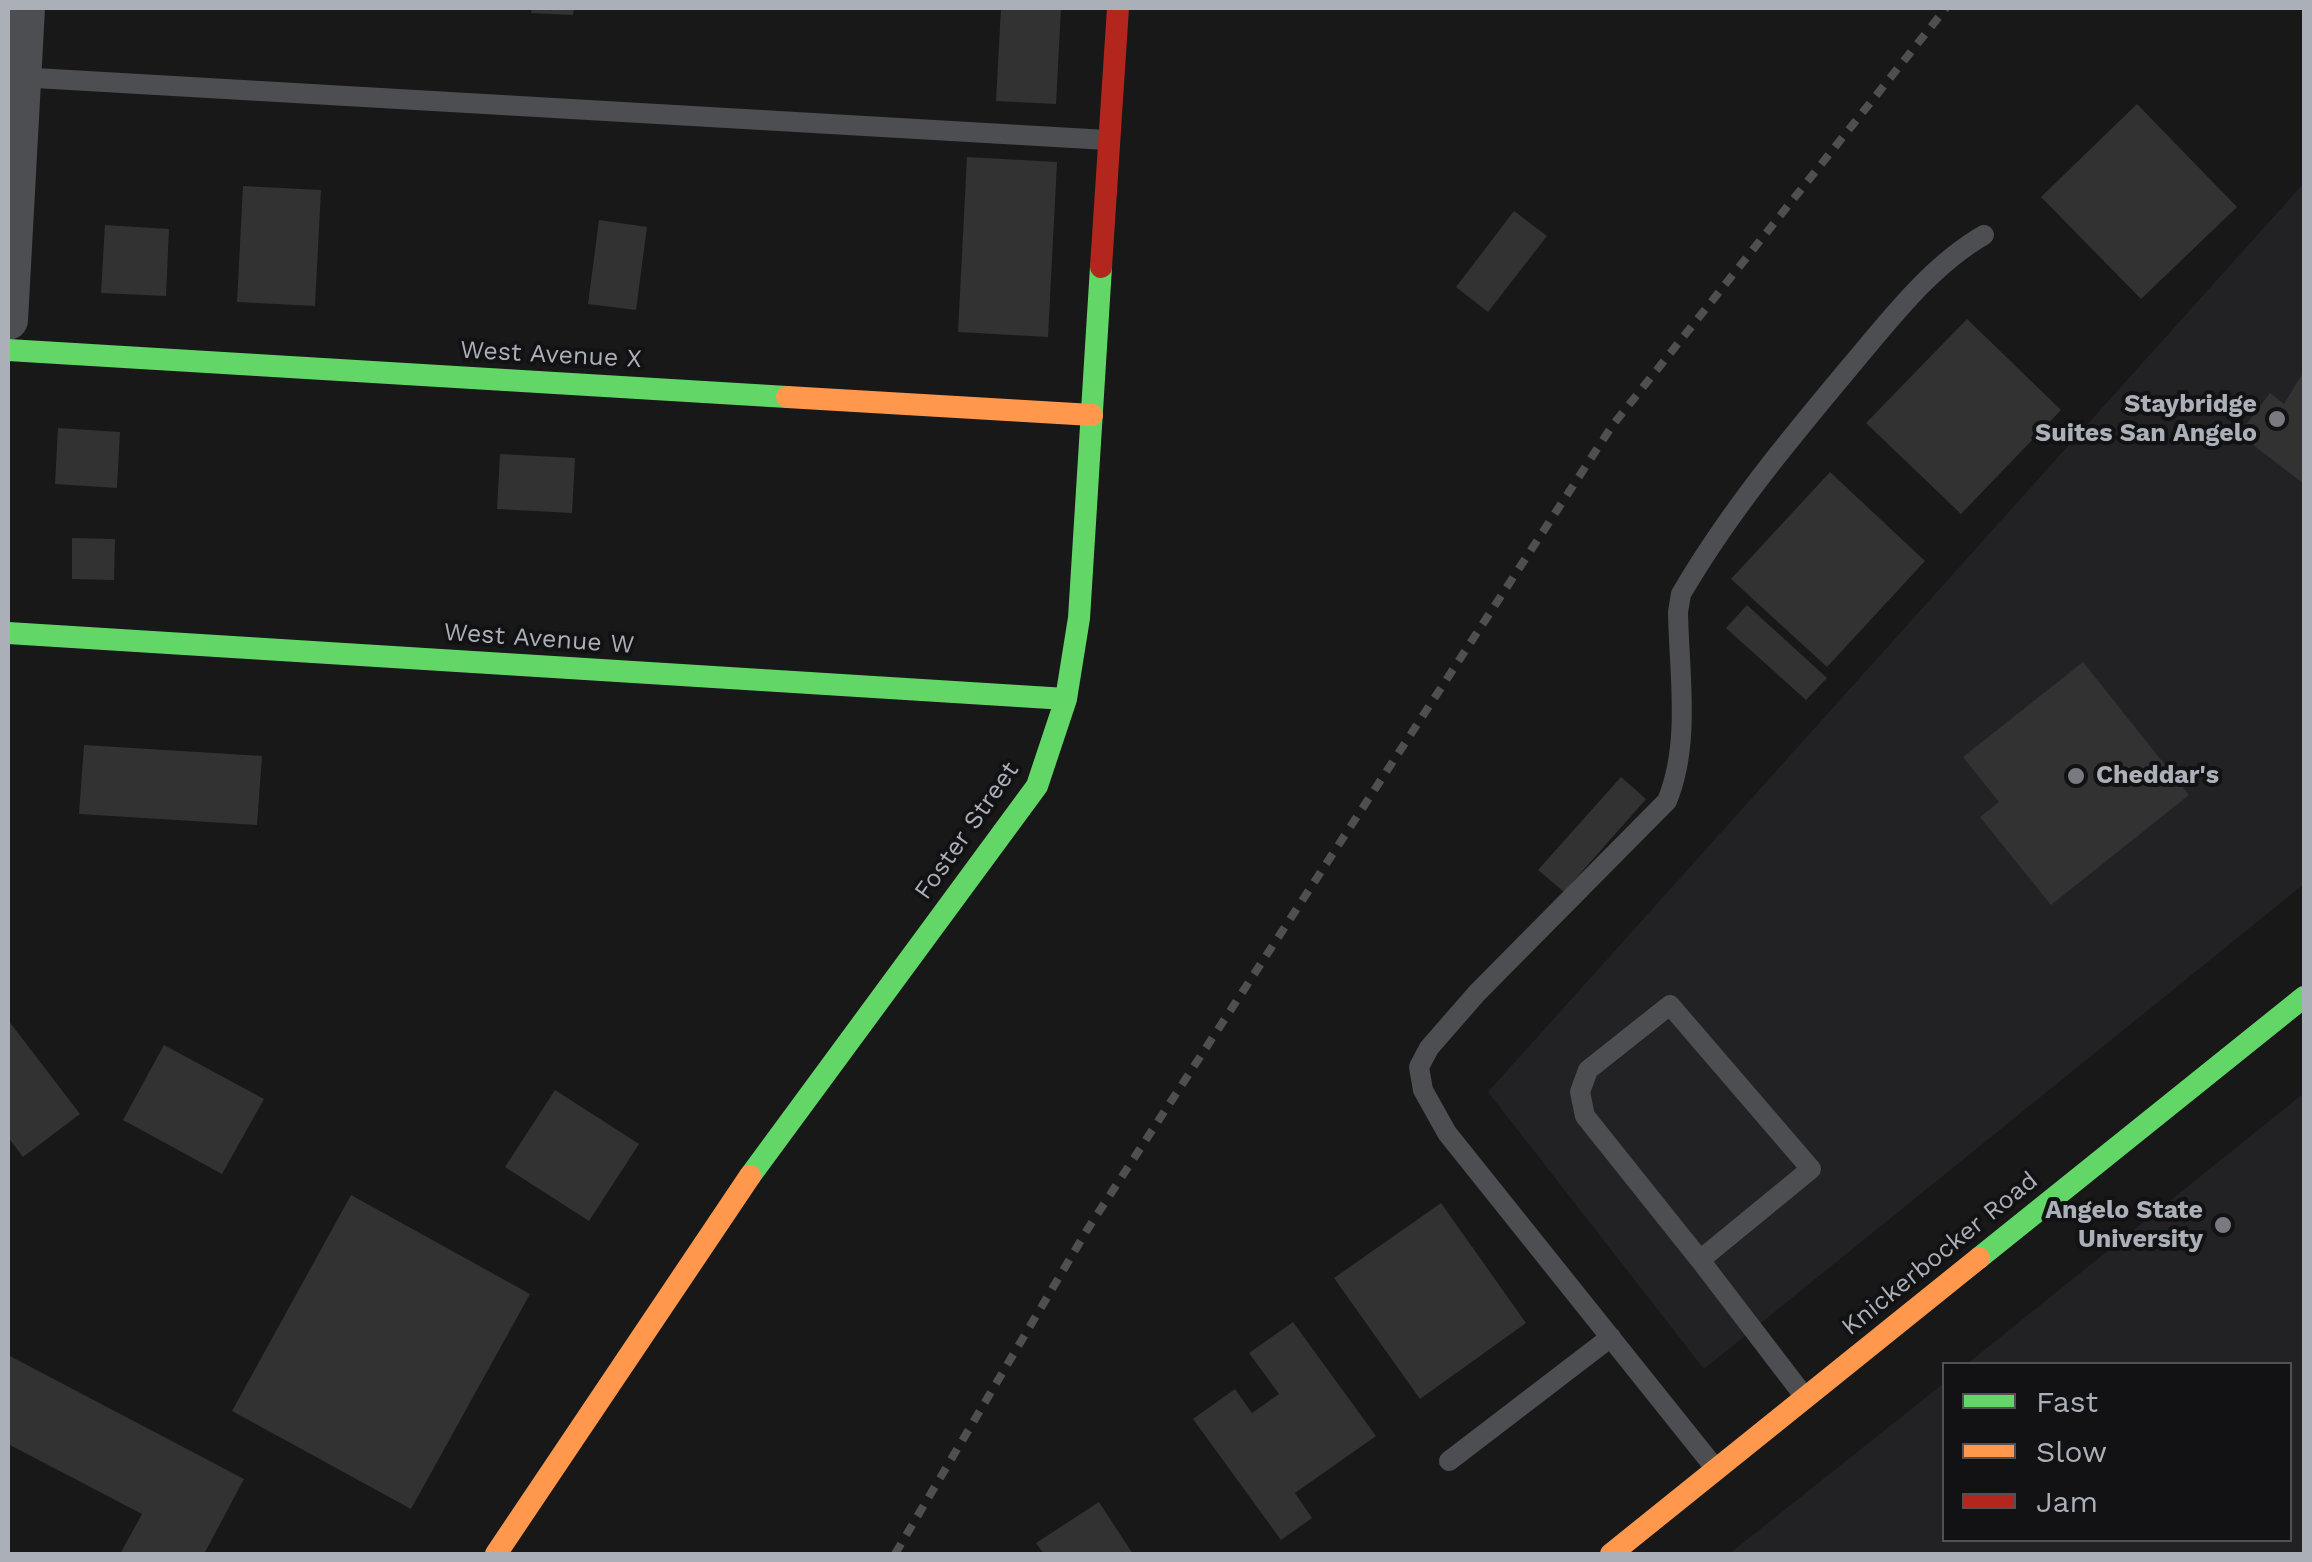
<!DOCTYPE html>
<html>
<head>
<meta charset="utf-8">
<style>
	body { margin:0 }
	#map { position:relative; width:2312px; height:1562px; overflow:hidden; background:#181818; font-family:"Work Sans",sans-serif }
	canvas { display:block }
	.frame { position:absolute; inset:0; border:10px solid #abafb7; pointer-events:none }
	.legend { position:absolute; left:1942px; top:1362px; width:350px; height:180px; box-sizing:border-box; background:#121214; border:2px solid #4f5155; margin:0; padding:12px 18px; list-style:none; font-size:30px; color:#abafb7 }
	.legend li { display:flex; align-items:center; gap:20px; height:50px }
	.legend b { width:50px; border:2px solid #4f5155 }
</style>
</head>
<body>
<div id="map">
<canvas width="2312" height="1562"></canvas>
<div class="frame"></div>
<ul class="legend">
<li><b style="height:12px;background:#63d668"></b>Fast</li>
<li><b style="height:12px;background:#ff974d"></b>Slow</li>
<li><b style="height:12px;background:#b3261e"></b>Jam</li>
</ul>
</div>
<script>
const ctx = document.querySelector('canvas').getContext('2d');
ctx.lineJoin = 'round';
function paint(path, color) {
  ctx.fillStyle = color;
  ctx.fill(path, 'evenodd');
}
function trace(path, color, width, dash) {
  ctx.strokeStyle = color;
  ctx.lineWidth = width;
  ctx.lineCap = dash ? 'butt' : 'round';
  ctx.setLineDash(dash || []);
  ctx.stroke(path);
}
function write(font, color, halo, rows, align = 'center') {
  ctx.font = font + ' "Work Sans",sans-serif';
  ctx.lineWidth = 8;
  ctx.setLineDash([]);
  ctx.textBaseline = 'middle';
  ctx.strokeStyle = halo;
  ctx.fillStyle = color;
  for (const [text, x, y, turn = 0] of rows) {
    ctx.save();
    ctx.translate(x, y);
    ctx.rotate((+turn || 0) * Math.PI / 180);
    ctx.textAlign = isNaN(turn) ? turn : align;
    if (halo) ctx.strokeText(text, 0, 0);
    ctx.fillText(text, 0, 0);
    ctx.restore();
  }
}
const built = new Path2D(`
	M2304,183V884L1704,1369L1488,1092Z
	M2304,1093V1554H1729L1944,1383V1540H2290V1364H1967Z`);
const building = new Path2D(`
	M532,8H574L573,15L531,13Z
	M1001,8H1061L1056,104L996,101Z
	M2137,104L2237,207L2141,299L2041,197Z
	M967,157L1057,162L1048,337L958,332Z
	M243,186L321,190L315,306L237,302Z
	M1514,211L1547,236L1488,312L1456,287Z
	M599,220L647,227L636,310L588,304Z
	M105,225L169,229L166,296L101,293Z
	M1967,319L2061,410L1961,514L1866,423Z
	M2304,371V484L2239,434L2270,393L2284,404Z
	M58,428L120,432L117,488L55,484Z
	M500,454L575,458L572,513L497,509Z
	M1830,472L1925,561L1827,667L1731,579Z
	M72,538L115,539L114,580L72,579Z
	M1747,605L1827,678L1806,700L1726,628Z
	M2083,662L2189,795L2051,905L1980,817L1999,802L1963,757Z
	M84,745L262,756L257,825L79,814Z
	M1621,777L1646,799L1564,892L1538,870Z
	M8,1020L80,1114L23,1157L8,1137Z
	M164,1045L264,1099L222,1174L123,1120Z
	M555,1090L639,1144L589,1221L505,1167Z
	M351,1195L530,1294L411,1509L232,1411Z
	M1441,1203L1526,1323L1420,1399L1334,1278Z
	M1293,1322L1376,1436L1295,1493L1312,1518L1281,1540L1193,1419L1235,1389L1252,1413L1279,1394L1249,1353Z
	M8,1355L244,1479L204,1554H120L142,1514L8,1444Z
	M1099,1502L1133,1554H1044L1036,1543Z`);
const lane = new Path2D(`
	M18,77L1107,140
	M1700,1260L1585,1116L1580,1092L1588,1070L1670,1005L1811,1169L1700,1260L1804,1396
	M1449,1461L1611,1337
	M1715,1468L1447,1133L1423,1090L1419,1067L1429,1048L1477,993L1667,801C1691,743 1679,673 1678,612L1681,594C1729,512 1788,441 1849,368C1889,321 1930,266 1984,235`);
const street = new Path2D(`
	M8,320L25,8`);
const fast = new Path2D(`
	M8,350L787,397
	M8,633L1066,699
	M750,1176L1037,786L1066,699L1079,618L1101,267
	M1979,1258L2304,997`);
const slow = new Path2D(`
	M787,397L1092,415
	M496,1554L750,1176
	M1611,1554L1979,1258`);
const jam = new Path2D(`
	M1101,267L1118,8`);
const rail = new Path2D(`
	M895,1554L1087,1230L1612,426L1946,8`);
const markers = [
	[2277,419,10,"#787a7f"],
	[2076,776,10,"#787a7f"],
	[2223,1225,10,"#787a7f"]
];
const streetNames = [
	["West Avenue X",551,355,3],
	["West Avenue W",539,639,4],
	["Foster Street",967,831,-55],
	["Knickerbocker Road",1940,1254,-39]
];
const poiNames = [
	["Staybridge",2257,405],
	["Suites San Angelo",2257,434],
	["Cheddar's",2096,776,"left"],
	["Angelo State",2203,1211],
	["University",2203,1240]
];
paint(built, '#222224');
paint(building, '#323233');
trace(lane, '#4d4e51', 20);
trace(street, '#4d4e51', 40);
trace(fast, '#63d668', 22);
trace(slow, '#ff974d', 22);
trace(jam, '#b3261e', 22);
trace(rail, '#4e4f51', 8, [12, 10]);
for (const [x, y, r, color] of markers) {
  const dot = new Path2D();
  dot.arc(x, y, r, 0, 2 * Math.PI);
  ctx.fillStyle = color;
  ctx.fill(dot);
  trace(dot, '#121214', 4);
}
write('25px', '#abafb7', '#121214', streetNames);
write('bold 25px', '#abafb7', '#121214', poiNames, 'right');
</script>
</body>
</html>
